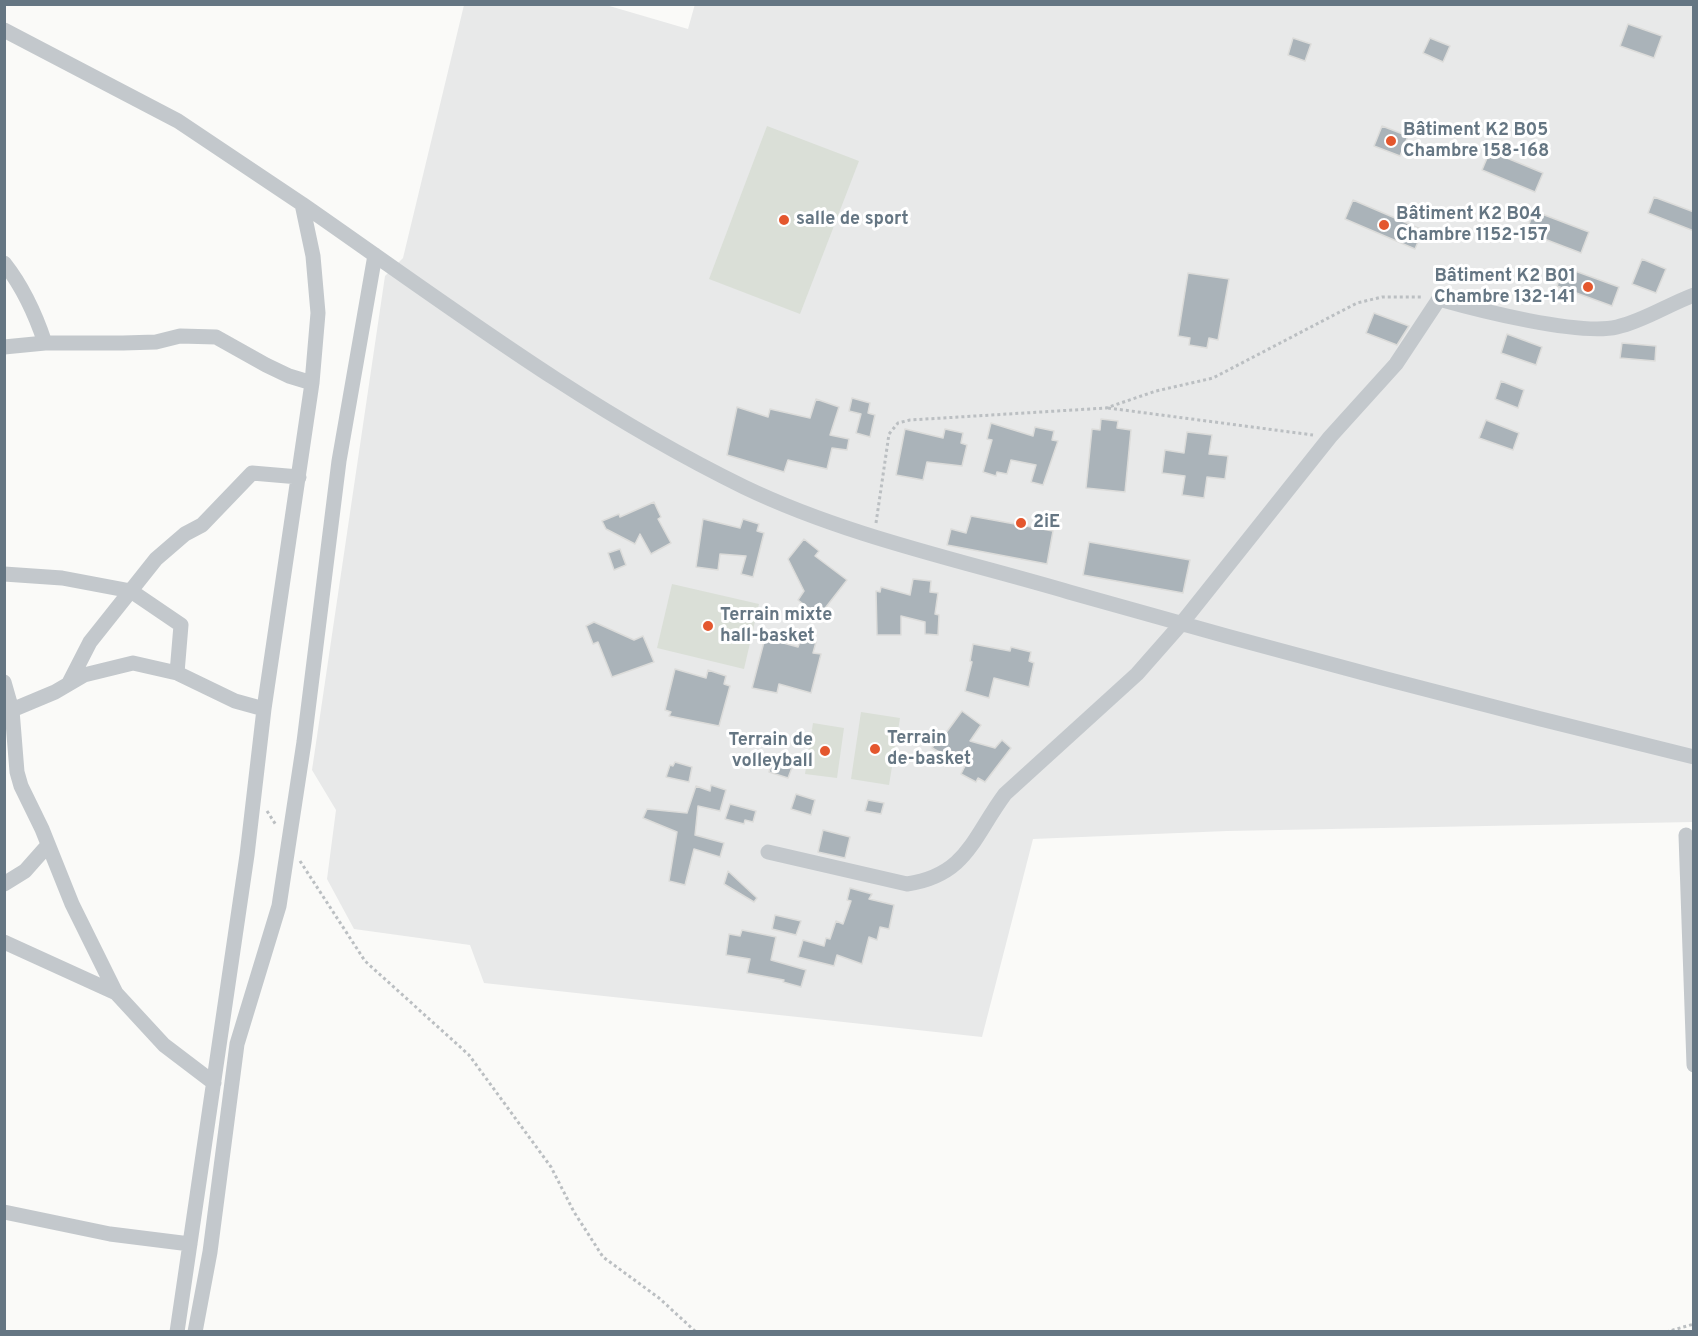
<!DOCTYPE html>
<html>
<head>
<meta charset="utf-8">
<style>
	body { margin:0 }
	#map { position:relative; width:1698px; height:1336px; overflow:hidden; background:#fafaf8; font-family:Overpass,sans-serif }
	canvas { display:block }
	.frame { position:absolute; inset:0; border:6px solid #657683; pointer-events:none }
</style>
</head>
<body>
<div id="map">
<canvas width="1698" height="1336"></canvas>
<div class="frame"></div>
</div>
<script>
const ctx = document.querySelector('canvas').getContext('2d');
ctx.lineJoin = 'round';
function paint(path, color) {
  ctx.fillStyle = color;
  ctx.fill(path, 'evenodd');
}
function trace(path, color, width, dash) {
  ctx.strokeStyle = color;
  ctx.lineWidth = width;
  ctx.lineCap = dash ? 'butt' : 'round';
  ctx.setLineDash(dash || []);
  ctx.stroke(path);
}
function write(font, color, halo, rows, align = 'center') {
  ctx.font = font + ' Overpass,sans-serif';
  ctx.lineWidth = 6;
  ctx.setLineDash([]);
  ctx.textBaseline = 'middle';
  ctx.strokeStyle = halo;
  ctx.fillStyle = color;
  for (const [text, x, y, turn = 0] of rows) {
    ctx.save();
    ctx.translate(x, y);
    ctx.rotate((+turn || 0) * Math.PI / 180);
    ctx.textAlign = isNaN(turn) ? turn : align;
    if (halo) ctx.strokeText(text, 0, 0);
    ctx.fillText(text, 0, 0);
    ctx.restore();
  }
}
const built = new Path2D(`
	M695,4L1693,5V822L1227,831L1033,839L982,1037L484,983L470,945L354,929L327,879L336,810L312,770L385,276L403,258L464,5H606L688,29Z`);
const green = new Path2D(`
	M767,126L859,161L800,314L709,279Z
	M672,584L759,604L744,669L657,648Z
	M861,712L900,718L889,785L851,779Z
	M813,723L844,728L837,778L805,774Z`);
const building = new Path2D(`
	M1628,24L1662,36L1654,58L1620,46Z
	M1293,38L1311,44L1305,61L1288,55Z
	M1430,38L1450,46L1443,62L1423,53Z
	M1382,126L1408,136L1400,156L1374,146Z
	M1490,151L1543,173L1535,192L1482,170Z
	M1654,197L1694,212V231L1648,213Z
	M1353,200L1423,230L1415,249L1345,219Z
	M1534,211L1589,232L1581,253L1526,232Z
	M1642,259L1666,269L1656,293L1632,284Z
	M1564,267L1619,287L1612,306L1557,286Z
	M1188,273L1229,279L1218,340L1209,338L1207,348L1189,345L1190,338L1178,336Z
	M1374,313L1409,326L1397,345L1366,333Z
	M1507,334L1542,347L1536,365L1501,353Z
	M1622,343L1656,346L1655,361L1620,358Z
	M1501,381L1524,390L1518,408L1495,399Z
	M852,398L870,403L868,413L875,415L870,437L856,433L861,414L849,411Z
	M816,399L839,407L830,435L849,439L847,450L832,448L827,469L788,460L784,472L727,455L737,407L768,417L770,409L810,418Z
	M1101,419L1118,421L1117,428L1131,430L1125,492L1086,488L1092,429L1100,430Z
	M1486,420L1519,433L1513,450L1479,438Z
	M991,423L1033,436L1035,427L1054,431L1052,440L1058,441L1043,485L1031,482L1036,465L1011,460L1007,474L997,472L996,476L983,472L992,440L987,439Z
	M905,429L943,438L945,429L963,433L961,443L967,445L962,466L927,462L923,480L896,475Z
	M1187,432L1212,435L1209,454L1228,456L1225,479L1207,477L1204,498L1182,495L1185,476L1162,473L1165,450L1184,453Z
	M654,502L661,517L658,519L671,543L651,554L640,534L635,544L606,529L602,521L619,514L620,517Z
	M971,516L1053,531L1047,564L947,545L951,529L966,533Z
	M703,519L740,528L743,519L759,524L757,531L764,533L753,577L741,574L746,556L720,554L718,570L696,567Z
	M804,539L819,551L815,556L847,580L819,616L798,600L804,591L788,559Z
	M1089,542L1190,560L1183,593L1083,575Z
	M620,549L626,565L614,570L608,553Z
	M913,579L931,581L930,592L938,593L935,614L939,615L938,635L925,634V622L901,616V635H877L876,591L880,592L881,587L910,595Z
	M594,622L634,640L643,636L654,662L612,677L598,642L593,644L586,626Z
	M765,638L798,647L801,638L816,642L813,653L821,654L811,693L779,684L777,693L752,688Z
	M973,644L1010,651L1011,647L1031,652L1029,661L1034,663L1029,687L994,678L989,698L965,691L972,662L970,661Z
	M675,669L706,678L708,670L726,676L724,684L730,686L719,726L669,716L671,712L665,710Z
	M962,711L981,725L970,741L995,748L1002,740L1011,748L985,782L978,778L976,782L961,774L965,766L932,748L940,735L943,737Z
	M774,755L791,760L790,764L793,765L788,778L769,772Z
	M675,762L692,767L689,782L666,777L670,765L673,766Z
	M711,785L726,790L720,811L698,806L695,835L724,843L720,857L694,849L685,885L669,881L677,832L643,818L647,809L687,813L696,786L710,791Z
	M796,794L815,800L811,815L791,809Z
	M868,800L884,803L881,814L865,811Z
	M730,804L756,811L753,822L745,820L744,824L725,819Z
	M823,830L850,837L845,858L818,852Z
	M728,871L757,898L754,902L724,884Z
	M850,888L872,894L869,899L894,905L889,929L880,927L877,940L869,937L862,964L837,955L834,966L798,957L803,940L824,946L826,938L830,939L836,921L843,924L851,901L847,900Z
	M775,915L801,921L796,935L772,929Z
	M742,930L776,937L771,960L806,970L801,987L783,982L784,980L747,973L750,959L726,955L729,934L740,936Z`);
const path = new Path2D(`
	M1108,408L1313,435
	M876,523L889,434L898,423L910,420L1106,408L1156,391L1213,378L1357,303L1382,297H1422
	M267,811L276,825
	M300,861L365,961L469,1055L551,1167L574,1212L603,1257L659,1298L696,1332
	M1666,1332L1694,1324`);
const minor = new Path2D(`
	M4,30L178,121L302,204L313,256L318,313L312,383L264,709L247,855L177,1332
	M302,204C446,304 586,410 744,487C846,536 960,560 1069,592C1276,651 1484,706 1694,757
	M4,263C23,287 35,313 45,343H123L156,342L180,336L216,337L266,365L289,376L312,383
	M4,347L45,343
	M4,574L62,578L131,591L181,625L177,673
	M4,682L12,710L55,692L84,675L133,663L177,673L235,701L264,709
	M69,683L90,642L156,559L185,534L202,525L252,473L299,477
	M4,711L12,710L17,772L21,786L42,829L72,904L116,993L164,1045L214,1083
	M1686,835L1694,1065
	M768,852L907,884C967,875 973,837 1005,794L1137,674L1181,624L1330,437L1396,364L1439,299C1478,310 1579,336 1617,327C1644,321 1667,305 1694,295
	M4,884L25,871L48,845
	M4,942L116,993
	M4,1212L110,1234L190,1244
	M195,1332L210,1252L237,1044L279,906L304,742L339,461L375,255`);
const markers = [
	[1391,141,6,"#e4572e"],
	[784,220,6,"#e4572e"],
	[1384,225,6,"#e4572e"],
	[1588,287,6,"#e4572e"],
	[1021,523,6,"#e4572e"],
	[708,626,6,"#e4572e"],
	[875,749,6,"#e4572e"],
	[825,751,6,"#e4572e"]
];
const poiNames = [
	["Bâtiment K2 B05",1403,131],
	["Chambre 158-168",1403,152],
	["Bâtiment K2 B04",1396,215],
	["Chambre 1152-157",1396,236],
	["salle de sport",796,220],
	["Bâtiment K2 B01",1576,277,"right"],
	["Chambre 132-141",1576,298,"right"],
	["2iE",1033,523],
	["Terrain mixte",720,616],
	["hall-basket",720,637],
	["Terrain",887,739],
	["de-basket",887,760],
	["Terrain de",813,741,"right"],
	["volleyball",813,762,"right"]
];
paint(built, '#e8e9e9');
paint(green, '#dadfd7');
paint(building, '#aab3b9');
trace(building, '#dcdcda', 1.5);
trace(path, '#bbbfc2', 3, [3, 3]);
trace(minor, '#c3c8cc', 15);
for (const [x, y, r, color] of markers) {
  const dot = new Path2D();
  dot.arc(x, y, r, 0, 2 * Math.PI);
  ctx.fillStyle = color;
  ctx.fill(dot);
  trace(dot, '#fff', 2);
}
write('bold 18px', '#657683', '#fff', poiNames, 'left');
</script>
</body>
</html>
